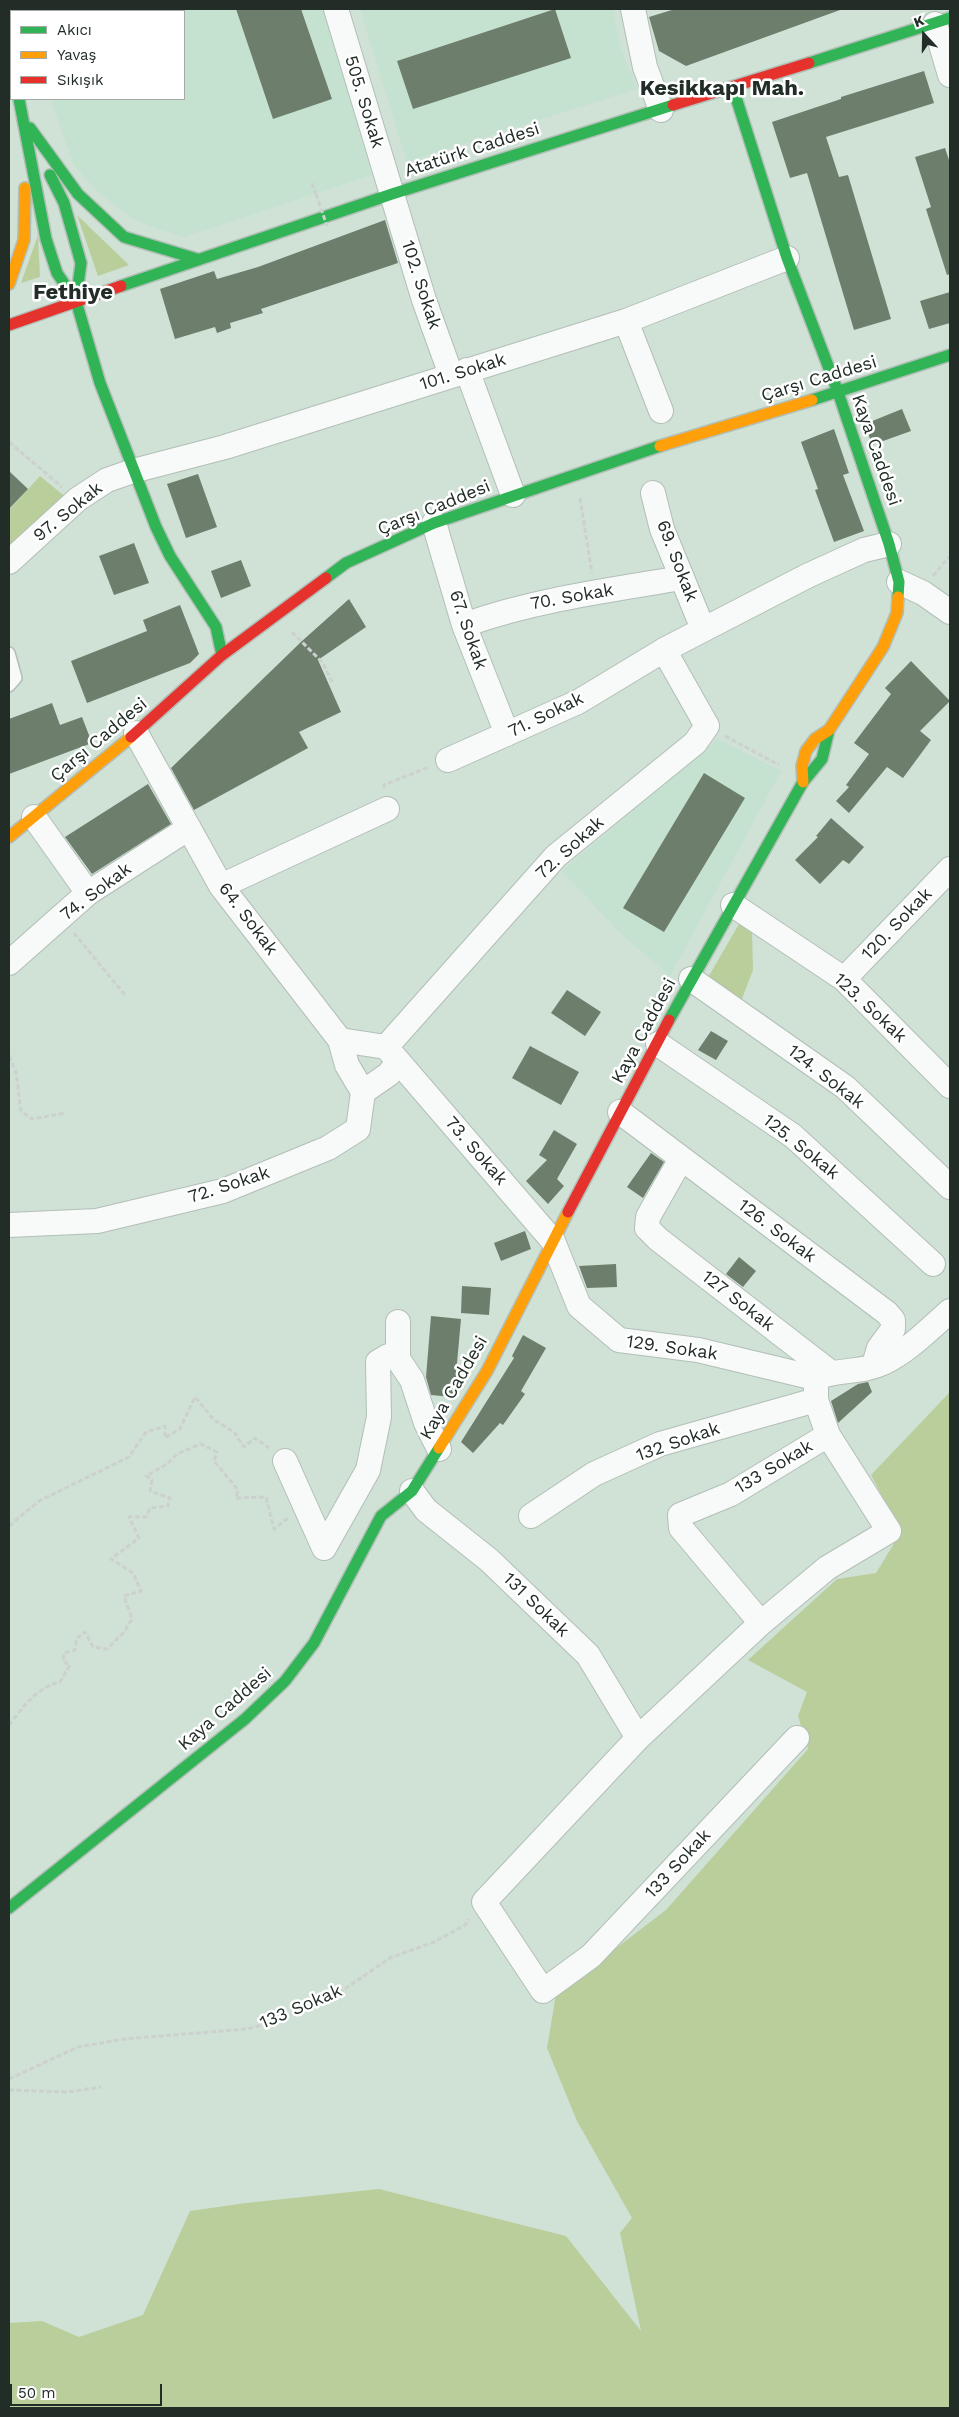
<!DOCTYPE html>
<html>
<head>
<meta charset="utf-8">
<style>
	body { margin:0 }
	#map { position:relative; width:959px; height:2417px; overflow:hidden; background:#d0e1d6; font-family:"Work Sans",sans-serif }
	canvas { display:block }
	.frame { position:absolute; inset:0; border:10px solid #212d26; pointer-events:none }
	.legend { position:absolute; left:10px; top:10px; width:175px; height:90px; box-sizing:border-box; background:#fff; border:1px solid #a6aba8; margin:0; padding:6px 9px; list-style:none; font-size:15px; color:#212d26 }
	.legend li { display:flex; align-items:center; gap:10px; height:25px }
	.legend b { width:25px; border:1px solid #a6aba8 }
	.north { position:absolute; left:899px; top:10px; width:50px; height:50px; -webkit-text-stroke:4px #fff; paint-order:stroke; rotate:339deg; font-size:14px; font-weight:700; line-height:20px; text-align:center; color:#212d26 }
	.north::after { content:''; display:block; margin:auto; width:18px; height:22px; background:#212d26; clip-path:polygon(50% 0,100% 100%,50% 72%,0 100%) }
	.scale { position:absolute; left:10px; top:2384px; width:152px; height:22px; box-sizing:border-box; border:2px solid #212d26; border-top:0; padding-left:6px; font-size:15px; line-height:18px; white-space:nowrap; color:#212d26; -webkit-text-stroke:4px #fff; paint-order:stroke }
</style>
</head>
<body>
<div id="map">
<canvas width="959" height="2417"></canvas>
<div class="frame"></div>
<ul class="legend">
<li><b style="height:6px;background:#30b455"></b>Akıcı</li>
<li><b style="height:6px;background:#ff9f0a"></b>Yavaş</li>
<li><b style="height:6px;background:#e5322d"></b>Sıkışık</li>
</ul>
<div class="north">K</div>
<div class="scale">50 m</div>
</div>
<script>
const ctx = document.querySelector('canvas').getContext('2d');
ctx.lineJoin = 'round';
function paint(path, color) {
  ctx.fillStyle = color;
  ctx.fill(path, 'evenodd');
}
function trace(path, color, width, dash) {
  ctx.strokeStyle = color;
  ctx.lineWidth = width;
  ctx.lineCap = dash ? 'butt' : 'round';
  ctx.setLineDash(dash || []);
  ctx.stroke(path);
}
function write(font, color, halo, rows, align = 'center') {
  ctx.font = font + ' "Work Sans",sans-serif';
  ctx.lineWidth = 5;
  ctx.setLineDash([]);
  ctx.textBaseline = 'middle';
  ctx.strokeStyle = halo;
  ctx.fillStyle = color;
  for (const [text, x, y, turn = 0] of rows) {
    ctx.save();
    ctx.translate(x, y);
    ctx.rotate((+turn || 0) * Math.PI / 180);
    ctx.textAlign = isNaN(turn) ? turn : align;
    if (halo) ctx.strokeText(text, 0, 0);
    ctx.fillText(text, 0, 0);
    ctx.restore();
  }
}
const built = new Path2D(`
	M21,9H323L372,175L184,237L155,228L131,218L98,192L73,164L51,99H184V11H22Z
	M360,9H613L621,49L637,89L407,162Z
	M718,739L781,771L670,976L619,932L562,871Z`);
const green = new Path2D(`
	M77,215L129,265L98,276Z
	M38,235L40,277L21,283Z
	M40,476L68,499L9,556V510Z
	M739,924L752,930L753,970L740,1004L706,981Z
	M950,1392V2408H9V2323L42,2321L79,2337L143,2315L190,2211L246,2203L379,2189L566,2236L641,2331L620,2233L632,2218L577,2121L547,2048L556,1994L666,1910L808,1749L798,1716L807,1692L748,1660L837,1579L876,1573L901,1532L871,1475Z`);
const building = new Path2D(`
	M236,9H301L332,99L273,119Z
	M555,9L571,58L413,109L397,61Z
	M675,9H840V10L686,66L659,51L649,17Z
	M924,71L934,103L826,137L839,177L848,175L891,319L854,330L807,173L790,178L772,122L841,99V97Z
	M945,148L950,163V274L947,275L926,209L931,207L915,157Z
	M385,220L398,263L261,309L263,313L230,323L231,328L217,333L215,327L175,339L160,289L214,271L217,279L258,267Z
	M950,292V323L929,329L920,301Z
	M902,409L911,431L872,445L865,424Z
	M834,429L849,473L843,475L864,531L834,542L815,490L818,489L801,442Z
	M9,471L28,489L9,509Z
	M198,474L217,527L186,538L167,484Z
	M134,543L149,583L114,595L99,556Z
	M241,560L251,586L221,598L211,571Z
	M349,599L366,627L318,660L341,712L299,732L308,748L194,810L171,768L302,641Z
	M180,605L199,654L190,663L87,703L71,661L147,631L143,620Z
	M911,661L950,701L920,731L931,740L903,778L887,767L849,813L836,801L849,787L846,785L869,754L854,743L891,694L885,688Z
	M52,703L60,725L82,717L92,743L9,774V719Z
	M704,773L745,798L664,932L623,908Z
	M148,784L171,824L92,874L65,837Z
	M831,818L864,847L849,864L843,860L820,884L795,860L818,837L816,836Z
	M567,990L601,1012L585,1036L551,1013Z
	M711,1031L728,1041L716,1060L698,1050Z
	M530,1046L579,1072L561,1105L512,1078Z
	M554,1130L577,1144L557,1179L564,1186L548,1204L526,1181L547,1160L539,1155Z
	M651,1153L664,1162L643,1198L627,1187Z
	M525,1231L531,1249L501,1261L494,1243Z
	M739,1257L756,1271L743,1287L726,1274Z
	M616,1264L617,1287L587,1288L579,1266Z
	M462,1286L491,1288L489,1315L461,1313Z
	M431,1316L461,1319L456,1374L458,1375L456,1391L452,1397L431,1395L426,1377Z
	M523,1335L546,1348L521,1391L525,1394L503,1425L500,1423L473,1453L461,1442L514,1358L512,1356Z
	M868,1382L872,1392L838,1423L831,1401L858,1384Z`);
const path = new Path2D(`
	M312,183L316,194
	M9,442L62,487
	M580,498L592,573
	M933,576L950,556
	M292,632L323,663L333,684
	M725,736L779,765
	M384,788V785L429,767
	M74,933L125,995
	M9,1056L16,1072L21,1111L32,1119L66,1113
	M9,1526L39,1501L129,1457L146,1432L165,1426V1438L180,1429L195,1397L214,1420L234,1432L244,1447L255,1438L269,1448
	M9,1725C23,1707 37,1687 60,1682L70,1665L63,1661L64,1653L75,1650L77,1638L85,1632L93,1647L107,1649L124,1632L132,1619L124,1596L141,1591L133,1573L111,1559L139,1538L129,1517H146L150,1508L168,1506L170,1498L150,1491L152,1480L146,1476L167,1464L177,1454L201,1444L217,1452L214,1461L238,1490L236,1498L266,1497L274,1529L288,1518
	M9,2079L78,2047L124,2039L247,2029L283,2019L339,1993L390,1958L434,1942L465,1925L469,1919
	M9,2090L67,2092L101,2087`);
const lane = new Path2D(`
	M9,653L16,678L9,686`);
const street = new Path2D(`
	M336,9L424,300L451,375
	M633,9L645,67L661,110
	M935,24L950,75
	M626,321L661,411
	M467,370L513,495
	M653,493L662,529L703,629
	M434,523L464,625L507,734
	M9,562L78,499L107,480L133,471L225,447L626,321L787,258
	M899,582L923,593L950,612
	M464,625C535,600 609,590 682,578
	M136,733L221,886L340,1040L386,1047L553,1241L579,1306L619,1340L698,1350L815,1378
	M448,760L578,702L664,650L807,576L864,550L889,544
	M34,817L88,893
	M221,886L387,809
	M733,905L844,979L950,1086
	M9,963L88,893L189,828
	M691,979L845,1087L950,1187
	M844,979L950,869
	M340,1040L347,1065L363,1092
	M658,1044L793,1136L933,1264
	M386,1047L556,856L695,743L707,726L664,650
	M620,1112L887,1313L893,1320V1329L879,1348L874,1365
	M681,1159L648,1217L647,1228L658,1239L830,1372
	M9,1225L97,1221L223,1191L328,1148L358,1129L363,1092L389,1074L398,1061
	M398,1322V1359L412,1380L426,1423L439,1449
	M815,1378C837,1369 862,1373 883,1363C907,1352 931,1328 950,1311
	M285,1461L324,1548
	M412,1491L426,1510L489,1560L588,1655L638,1738
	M531,1516L594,1474L660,1444L816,1400V1385
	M324,1548L368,1470L379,1417L378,1362L388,1356L398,1359
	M761,1623L681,1528L680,1515L731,1494L828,1435L816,1400
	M797,1738L591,1956L543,1991L484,1902L638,1738L761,1623L827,1568L889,1531L828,1435`);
const fast = new Path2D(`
	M9,58L11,67
	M809,63L950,18
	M733,88L787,258L838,392L889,544L899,582L898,597
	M19,99L46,239L57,273L76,301L100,383L156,527L170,556L216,627L222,655
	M30,128L78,194L124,237L197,259
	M50,175L64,203L81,263L76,301
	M121,286L392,194L673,105
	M812,400L950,355
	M326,578L346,563L434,523L660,446
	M669,1020L803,782L822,759L829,730
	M9,1908L245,1719L285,1681L314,1643L381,1516L412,1491L439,1448`);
const slow = new Path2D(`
	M9,284L24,240L25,188
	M660,446L812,400
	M803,782L802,766L806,751L815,739L829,730L883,647L897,613L898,597
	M9,837L131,737
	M439,1448L487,1371L568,1212`);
const jam = new Path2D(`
	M673,105L809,63
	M9,325L121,286
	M131,737L222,655L326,578
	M568,1212L669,1020`);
const pathBridge = new Path2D(`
	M316,194L327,226`);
const streetNames = [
	["505. Sokak",364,102,73],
	["Atatürk Caddesi",472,150,-18],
	["102. Sokak",421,285,72],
	["101. Sokak",463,372,-17],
	["Çarşı Caddesi",819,379,-17],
	["Kaya Caddesi",876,450,71],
	["Çarşı Caddesi",434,508,-22],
	["97. Sokak",68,512,-39],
	["69. Sokak",677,561,69],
	["70. Sokak",572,597,-10],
	["67. Sokak",468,630,71],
	["71. Sokak",546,715,-26],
	["Çarşı Caddesi",99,740,-40],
	["72. Sokak",570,848,-42],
	["74. Sokak",96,892,-37],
	["64. Sokak",248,919,53],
	["120. Sokak",897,924,-46],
	["123. Sokak",870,1008,43],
	["Kaya Caddesi",644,1031,-62],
	["124. Sokak",826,1077,38],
	["125. Sokak",801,1147,39],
	["73. Sokak",476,1151,49],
	["72. Sokak",229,1185,-18],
	["126. Sokak",777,1231,37],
	["127 Sokak",738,1301,38],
	["129. Sokak",672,1348,8],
	["Kaya Caddesi",454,1388,-60],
	["132 Sokak",678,1442,-19],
	["133 Sokak",774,1467,-31],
	["131 Sokak",536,1605,44],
	["Kaya Caddesi",225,1709,-41],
	["133 Sokak",678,1864,-47],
	["133 Sokak",301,2007,-23]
];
const districtNames = [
	["Kesikkapı Mah.",722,89],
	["Fethiye",73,293]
];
paint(built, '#c4e2cf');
paint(green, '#bace9c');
paint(building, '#6d7e6d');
trace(lane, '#b2bfb7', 14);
trace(street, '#b2bfb7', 26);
trace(fast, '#b2bfb7', 14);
trace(slow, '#b2bfb7', 14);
trace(jam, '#b2bfb7', 14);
trace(path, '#ccd1ce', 3, [5, 2.5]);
trace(lane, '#f8faf9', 11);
trace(street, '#f8faf9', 24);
trace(fast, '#30b455', 11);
trace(slow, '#ff9f0a', 11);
trace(jam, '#e5322d', 11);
trace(pathBridge, '#ccd1ce', 3, [5, 2.5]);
write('18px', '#212d26', '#fff', streetNames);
write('bold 22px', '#212d26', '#fff', districtNames);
</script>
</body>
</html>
